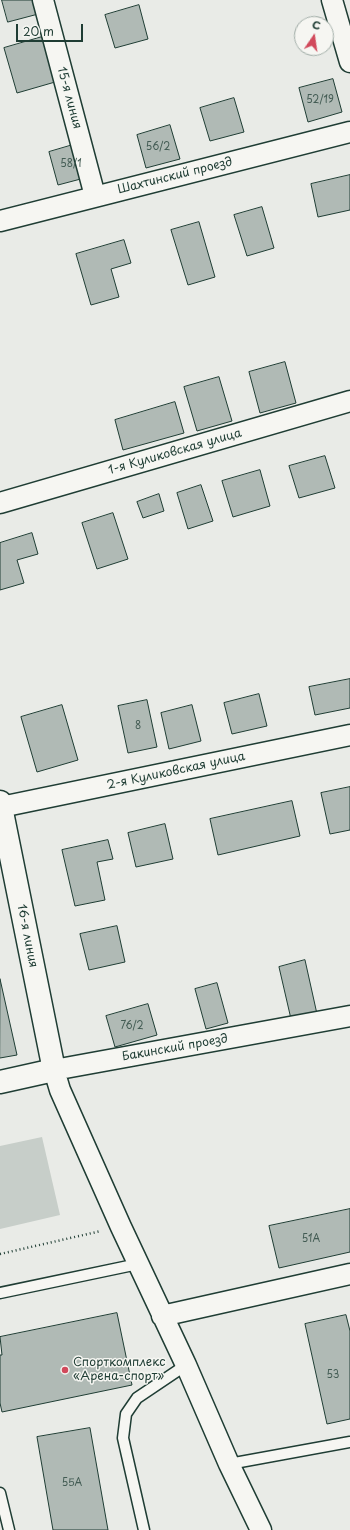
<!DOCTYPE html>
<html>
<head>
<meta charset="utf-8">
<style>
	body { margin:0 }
	#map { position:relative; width:350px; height:1530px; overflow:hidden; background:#e9ebe7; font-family:"Playpen Sans",sans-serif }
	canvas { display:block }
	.north { position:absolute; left:294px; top:16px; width:40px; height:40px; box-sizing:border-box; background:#f6f6f2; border:1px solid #a0aca6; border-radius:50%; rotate:13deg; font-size:11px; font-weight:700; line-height:16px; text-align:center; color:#1f3d34 }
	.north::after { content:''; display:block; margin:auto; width:14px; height:18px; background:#d1495b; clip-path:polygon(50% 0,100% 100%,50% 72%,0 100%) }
	.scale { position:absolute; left:16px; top:24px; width:67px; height:18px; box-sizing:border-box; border:2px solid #1f3d34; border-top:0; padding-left:5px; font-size:12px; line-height:14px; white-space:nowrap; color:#1f3d34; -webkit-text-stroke:3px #f6f6f2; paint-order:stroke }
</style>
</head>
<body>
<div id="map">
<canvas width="350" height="1530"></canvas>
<div class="north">С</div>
<div class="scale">20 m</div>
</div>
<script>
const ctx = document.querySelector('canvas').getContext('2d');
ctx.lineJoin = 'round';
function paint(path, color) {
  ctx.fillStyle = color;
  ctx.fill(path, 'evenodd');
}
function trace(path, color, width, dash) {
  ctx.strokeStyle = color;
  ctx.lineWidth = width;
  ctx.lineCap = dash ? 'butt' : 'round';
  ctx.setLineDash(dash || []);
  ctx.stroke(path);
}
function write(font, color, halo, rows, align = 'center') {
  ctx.font = font + ' "Playpen Sans",sans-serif';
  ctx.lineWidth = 3;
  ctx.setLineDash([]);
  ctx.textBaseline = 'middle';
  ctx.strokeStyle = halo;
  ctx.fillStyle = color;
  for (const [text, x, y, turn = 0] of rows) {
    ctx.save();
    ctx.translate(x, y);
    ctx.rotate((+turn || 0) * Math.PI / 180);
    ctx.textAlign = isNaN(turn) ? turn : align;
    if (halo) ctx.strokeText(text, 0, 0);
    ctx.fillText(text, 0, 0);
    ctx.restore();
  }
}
const green = new Path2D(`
	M42,1137L60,1215L0,1229V1146Z`);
const building = new Path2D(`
	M2,0H38L42,13L8,22Z
	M139,5L148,39L115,48L105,15Z
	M49,35L62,80L17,93L4,48Z
	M333,79L342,112L308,122L299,88Z
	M234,98L244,132L210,141L200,108Z
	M170,125L180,159L146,168L137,135Z
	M83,142L92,176L58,185L49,152Z
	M350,175V210L318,217L311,184Z
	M262,207L274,248L247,256L234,215Z
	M199,222L215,277L188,285L171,230Z
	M124,240L131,263L111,269L119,297L91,305L76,254Z
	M285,362L296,403L260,413L249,372Z
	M219,377L232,421L197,431L184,387Z
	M175,402L184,433L123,450L115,420Z
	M325,456L335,488L299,498L289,466Z
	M260,470L270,506L233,517L222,481Z
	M201,485L213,521L188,529L177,493Z
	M159,494L164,511L143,518L137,502Z
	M113,513L128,559L97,569L82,523Z
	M32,533L38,554L17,560L24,583L0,590V543Z
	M350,679V708L315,715L309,687Z
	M259,694L267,726L232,734L224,703Z
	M147,700L157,747L128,753L118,706Z
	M62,705L78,760L37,772L21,717Z
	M192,705L201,741L169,749L161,713Z
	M350,787V830L330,834L321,793Z
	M292,801L300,836L218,855L210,819Z
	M165,824L173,859L136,867L128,833Z
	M108,840L113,859L97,862L105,900L75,906L62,850Z
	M117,926L125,962L89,970L80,934Z
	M305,960L317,1014L291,1019L279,967Z
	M0,979L17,1055L0,1058Z
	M217,983L228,1023L206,1029L195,989Z
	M148,1004L157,1035L115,1047L106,1016Z
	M350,1209V1252L279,1268L269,1226Z
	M117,1313L132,1385L2,1412L0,1403V1355H2L0,1337Z
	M346,1315L350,1331V1419L327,1424L305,1324Z
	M90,1428L108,1530H53L37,1437Z`);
const path = new Path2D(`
	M0,1254L101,1231`);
const lane = new Path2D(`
	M0,1293L138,1264
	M229,1464L350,1442
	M0,1493L9,1530
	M144,1530L123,1438L126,1414L137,1398L186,1365`);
const street = new Path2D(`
	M43,0L95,196
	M332,0L350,62
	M0,221L350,132
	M0,503L350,401
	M1,807L350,735
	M162,1316L350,1274
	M261,1530L229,1464L186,1365L121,1227L60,1090L54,1070L350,1016`);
const secondary = new Path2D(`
	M0,802L54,1070L0,1082`);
const markers = [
	[65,1370,4,"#d1495b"]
];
const numberNames = [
	["52/19",320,100],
	["56/2",158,147],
	["58/1",71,164],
	["8",138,726],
	["76/2",132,1026],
	["51А",311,1239],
	["53",333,1375],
	["55А",72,1483]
];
const streetNames = [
	["15-я линия",69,98,75],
	["Шахтинский проезд",175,176,-14],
	["1-я Куликовская улица",175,452,-16],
	["2-я Куликовская улица",176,771,-12],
	["16-я линия",27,936,79],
	["Бакинский проезд",175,1048,-10]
];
const poiNames = [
	["Спорткомплекс",73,1363],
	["«Арена-спорт»",73,1377]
];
paint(green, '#c7cec9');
paint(building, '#b0bab5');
trace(building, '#1f3d34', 1);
trace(lane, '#1f3d34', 13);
trace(street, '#1f3d34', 23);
trace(secondary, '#1f3d34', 25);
trace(path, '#1f3d34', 2.5, [1, 3]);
trace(lane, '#f6f6f2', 10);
trace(street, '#f6f6f2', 20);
trace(secondary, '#f6f6f2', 22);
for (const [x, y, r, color] of markers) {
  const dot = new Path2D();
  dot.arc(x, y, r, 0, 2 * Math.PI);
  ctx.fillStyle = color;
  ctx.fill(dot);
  trace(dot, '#f6f6f2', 1.5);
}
write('10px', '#435c54', null, numberNames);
write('12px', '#1f3d34', '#f6f6f2', streetNames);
write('12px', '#1f3d34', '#f6f6f2', poiNames, 'left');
</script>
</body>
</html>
